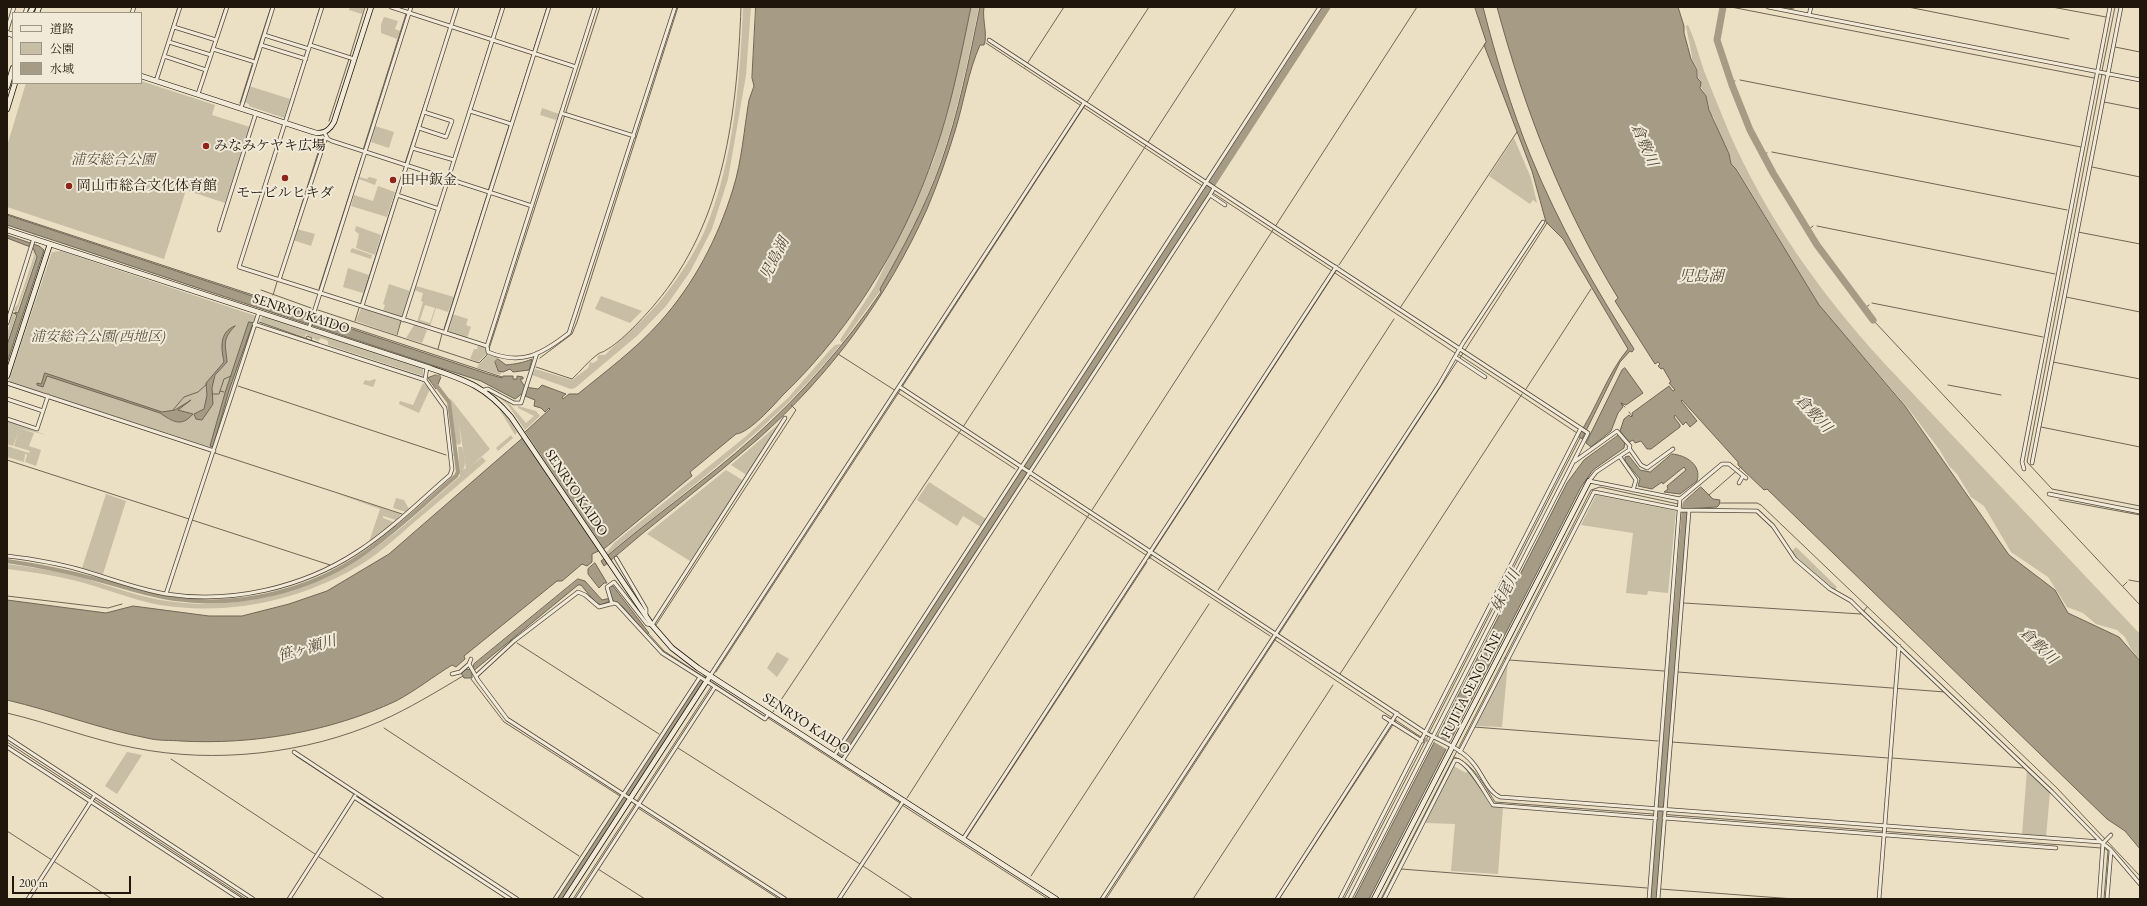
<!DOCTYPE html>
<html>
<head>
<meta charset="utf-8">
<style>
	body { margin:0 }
	#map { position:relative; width:2147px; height:906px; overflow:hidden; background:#ebdfc4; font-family:"EB Garamond","Noto Serif JP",serif }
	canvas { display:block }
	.frame { position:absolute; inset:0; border:8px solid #20160c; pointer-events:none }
	.legend { position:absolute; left:12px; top:12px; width:130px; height:72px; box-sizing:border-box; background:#f2ead9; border:1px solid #9e9587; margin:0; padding:5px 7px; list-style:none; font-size:12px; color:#20160c }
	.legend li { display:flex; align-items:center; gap:8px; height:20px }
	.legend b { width:20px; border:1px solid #9e9587 }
	.scale { position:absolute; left:12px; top:876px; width:119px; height:18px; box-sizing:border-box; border:2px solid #20160c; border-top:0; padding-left:5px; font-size:12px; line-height:14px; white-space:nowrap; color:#20160c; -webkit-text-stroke:3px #f2ead9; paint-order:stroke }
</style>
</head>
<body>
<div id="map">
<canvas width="2147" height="906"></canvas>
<div class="frame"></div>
<ul class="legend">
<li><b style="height:5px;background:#f2ead9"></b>道路</li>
<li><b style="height:11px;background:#c8bda5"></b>公園</li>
<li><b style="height:11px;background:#a69b85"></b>水域</li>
</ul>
<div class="scale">200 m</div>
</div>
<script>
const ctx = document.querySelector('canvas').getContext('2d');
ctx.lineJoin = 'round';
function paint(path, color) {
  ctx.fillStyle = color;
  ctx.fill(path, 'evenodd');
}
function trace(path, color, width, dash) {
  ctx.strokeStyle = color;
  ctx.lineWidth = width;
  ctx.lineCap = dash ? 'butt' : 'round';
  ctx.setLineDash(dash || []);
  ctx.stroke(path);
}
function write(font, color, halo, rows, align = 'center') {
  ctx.font = font + ' "EB Garamond","Noto Serif JP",serif';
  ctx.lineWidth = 4;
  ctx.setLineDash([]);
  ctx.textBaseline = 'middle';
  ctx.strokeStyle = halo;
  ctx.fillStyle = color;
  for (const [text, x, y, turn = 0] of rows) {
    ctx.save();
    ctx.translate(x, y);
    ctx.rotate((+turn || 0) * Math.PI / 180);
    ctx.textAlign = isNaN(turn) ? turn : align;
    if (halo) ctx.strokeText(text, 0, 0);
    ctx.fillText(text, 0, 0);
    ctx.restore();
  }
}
const green = new Path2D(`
	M350,7H364L362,14L349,10Z
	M743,7H751L746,75L728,179L712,229L690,272L666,306L638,335L575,388L571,389L532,375L535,369L572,380L588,368L590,362L593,363L598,360L597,357L599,355H605C625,335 648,317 665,295C680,275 695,253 705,230C734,161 740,81 743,7Z
	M971,7H979C968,59 958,112 940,163C925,207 903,248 880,289V291L842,343L840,340L875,286L921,191L934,159L948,111Z
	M384,17L398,21L395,29L400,31L397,39L381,33V24Z
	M1688,25C1695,40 1699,56 1704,71C1712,91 1720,110 1728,130C1766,217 1820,293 1884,363L2140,634V660L2131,649L2125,637L2117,630L2096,624L2083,613L2067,607L2048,577L2011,552L1984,506L1971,497L1957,474L1949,466L1939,449L1907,407L1818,304L1737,169L1731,164L1729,154L1724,145L1714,118L1711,114L1706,96L1701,87V81L1697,78L1698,70L1692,59V56L1686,26Z
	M141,81L215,105L212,115L250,127L225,203L186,190L164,259L7,207V146L26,83H141Z
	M249,86L290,99L284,118L249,106V104L244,102Z
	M542,108L559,114L556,120L540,115Z
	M375,126L394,132L389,148L371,142Z
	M1514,138L1531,178L1537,203L1533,200L1530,204L1489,176Z
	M359,177L367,179L369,177L377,179L375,185L359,179Z
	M378,186L395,192L387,217L351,206L354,195L373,201Z
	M356,226L381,235L375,255L356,248L359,234L355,231Z
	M297,229L315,234L311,246L293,240Z
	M352,248L372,255L371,259L350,252Z
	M32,249L36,257L17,312L13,310L18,304L34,256Z
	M61,251L256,316L213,448L10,382L9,380L52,252Z
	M348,268L369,275L363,293L343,287Z
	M389,284L410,291L402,317L383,311L385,305L383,304Z
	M416,286L454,297L448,312L436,308L430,326L417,322L423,302L421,301L423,293L414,290ZM425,305L435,308L430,323L420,320Z
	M601,296L642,311L630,323L595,309Z
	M361,308L401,321L396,335L356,321Z
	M12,314L16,315L7,343C7,332 10,324 12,314Z
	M452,314L468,319L466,325L471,327L467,338L447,331Z
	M264,316L423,368V376L328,345V341L321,338L318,341L306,334L305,337L261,323L260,319Z
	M414,325L427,330L422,343L406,338Z
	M841,344C778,424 687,490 608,554L606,553L614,543L745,437L788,398L829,351L835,345Z
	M478,345L484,347L487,354L478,362L470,359L474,349H477Z
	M488,355L498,357L495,362L497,371L502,372L500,375L477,368L479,364Z
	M375,379L376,380L373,387L363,384L365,380L369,381Z
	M423,383L430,389L419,413L399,404L400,401L413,405Z
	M485,395C498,400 509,420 517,432L515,435L498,407Z
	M498,397L509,403L526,423L534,416L518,408V406L536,411L540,416L525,430L508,405Z
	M450,398L490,449L471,466L482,457L486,461C462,482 437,503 412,524C397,537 382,551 365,562C304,600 231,616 160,605C134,600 109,590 84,583C59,576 33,572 7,569V564C29,567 51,570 72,575C96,581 119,590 142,596C217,615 297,598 362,557C397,534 428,504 460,476L458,447H462C464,454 467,464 463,470L466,468L459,424L461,443L458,445L456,443Z
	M7,421L46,435L19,428L34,433L29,446L41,450L36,466L25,462L27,455L25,454L24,462L7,457V446L29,453L30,451L14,446L18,433L13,446L7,444Z
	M781,422L748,476L731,465Z
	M511,435L513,438L498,451L496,448Z
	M726,470L744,481L690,561L647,534Z
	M929,482L986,519L981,527L963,516L957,526L917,500Z
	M335,493L401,514L396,520L383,516V518L394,522L369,542L380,509Z
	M106,494L126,501L103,574L82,568Z
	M1596,495L1676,511L1668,593L1648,591L1647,595L1626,593L1633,533L1581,525Z
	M396,498L404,500L409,509L406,512L393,508Z
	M1796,547L1837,587L1835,590L1791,552Z
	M777,652L789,659L777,677L767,668Z
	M1508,661L1502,727L1477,726L1476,724Z
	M127,752L142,755L117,794L105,786Z
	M1452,765L1466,773L1468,770L1491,806L1503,808L1498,874L1451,871L1455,824L1426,823L1424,821Z
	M2027,770L2050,792L2046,837L2022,835Z`);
const water = new Path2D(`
	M756,7H971C962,50 954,92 941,134C911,232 856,325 782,396C773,406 749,433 736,434L690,472L692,476L605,548L592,554V562L587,566L582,564L562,581H557L464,656L465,659L456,667L452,665C434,676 415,691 396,701C330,732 252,745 181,741C170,740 158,741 147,738C100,729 54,711 7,700V600L106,613L133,606L209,616H242L289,604L327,591L389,554L526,435L525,432L550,409L549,408L545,412L541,408L534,406L535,400L525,396L526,394L523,393L515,399L481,381L444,369L7,225V215L488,374L502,378L503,376H513V379H517V376L523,377V379H520L525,387L538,389L542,385L566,394L562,397L563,399L569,394H578C606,371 636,349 660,322C694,284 718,238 733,189C742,161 744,129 749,100L754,86L752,78Z
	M980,7H984C982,20 988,35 984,45H980C968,72 964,102 955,131C947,157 938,183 927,209C887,298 831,374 758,439C708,483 654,522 604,566L601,561C650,519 705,481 754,437C802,394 845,345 881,292L880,289C903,248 925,208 941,163C959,112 969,60 980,7Z
	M1475,7H1483C1496,58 1511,108 1531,157C1559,225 1595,288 1634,349L1632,352L1630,351L1620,362L1582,439L1578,436C1597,408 1607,374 1628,349L1563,239L1546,222L1532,171L1484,45L1486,42Z
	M1497,7H1678L1684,26V33L1691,59L1697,70V78L1701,82L1700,88L1706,96L1709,110L1729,154L1731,164L1736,169L1819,305L1905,406L2009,555L2055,590L2068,613L2119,637L2140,661V849L2125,831L2107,819L1767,489L1764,490L1738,465V462L1682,400L1681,401L1697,421L1690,427L1686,422L1683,425L1675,415L1674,417L1680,425V427L1651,449H1647L1641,441L1635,443L1633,440L1629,442L1620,431L1624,419L1629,415L1631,417L1633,415L1632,413L1669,386L1673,391L1675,390L1669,383L1671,382L1663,368L1661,369L1658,366L1660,364L1658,362L1655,364L1615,301L1618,298C1562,206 1525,111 1497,7Z
	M7,235L39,246L44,250L7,363V345L17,315L15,314V312L18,313L37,257L33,248L7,238Z
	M249,322L253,323L229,390L213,447L210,446L225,393Z
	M235,326C221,340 226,345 227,362L215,375L212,388L213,404L202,420L196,419L194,414L204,409L207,395L206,383L224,362C221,348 219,332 235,326Z
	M498,359L506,365C515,364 523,363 532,359L529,370L513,372L510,369L503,372L498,371L495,362Z
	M1625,368L1643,393L1626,405L1621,403L1623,407L1618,413L1611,431L1591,447L1586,443L1622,370Z
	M45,373L162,412L175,410L191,400L178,410L193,414C181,428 172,421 160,413L47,376L43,387L37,385V383L41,384Z
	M436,375L441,377L436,389L428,378Z
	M1619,435L1625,441L1624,448L1593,470L1581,487L1369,899H1354L1567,483L1584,460Z
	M1672,454C1686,455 1702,465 1697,481L1680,494L1664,492L1668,489L1667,486L1686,470L1684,467L1663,484L1662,482L1652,489L1638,486L1640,479L1625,461V457L1629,456L1640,470L1650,472Z
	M1701,487L1713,499L1720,500L1719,505L1717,507L1683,509L1684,502Z
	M595,563L607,583H604L599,588L588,574V569Z
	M578,579L585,581L602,600L611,598L608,587L613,586L649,633L647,635L623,607L612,600L601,605L595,602L581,585H578L472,672V678H464L461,673L466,669L472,670L474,664Z`);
const pier = new Path2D(`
	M524,430L565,491L605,550L599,551L522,437Z
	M1437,736L1452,744L1448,750L1434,742Z`);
const stream = new Path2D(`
	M1731,7L2094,78
	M1782,7L1794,9
	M1908,7L2069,39
	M2052,7L2106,17
	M408,11L409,7
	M170,33L178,7
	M492,37L501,7
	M215,38L225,7
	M986,43L1210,191
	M308,46L320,7
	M2115,47L2140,52
	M533,51L547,7
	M210,52L214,42
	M305,55L306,52
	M350,56L365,7
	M254,59L271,7
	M207,63L209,57
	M1025,67L1064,7
	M2102,71L2115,7
	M2102,74L2027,462L2052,489L2140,506
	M202,76L203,73
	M1740,80L2081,147
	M1731,83L1735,81
	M294,89L303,62
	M2104,102L2140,109
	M240,103L252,65
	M329,121L349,59
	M462,131L490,43
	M363,150L406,14
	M1772,152L2067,210
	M1763,154L1767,153
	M405,163L428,93
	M2092,167L2140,177
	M488,191L532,55
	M1213,193L1332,271
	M7,214L502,377
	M1817,226L2055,274
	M294,229L322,140
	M1808,230L1813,226
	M2078,232L2140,244
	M1339,265L1485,44
	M1335,273L1455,353
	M319,289L361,158
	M261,290L311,308
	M273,295L277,282
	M2066,297L2140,312
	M361,302L404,168
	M1872,303L2043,337
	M1400,308L1517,132
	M1865,308L1869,305
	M318,310L479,363L487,355L600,7
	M7,311L16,314
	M1873,320L2140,605
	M355,321L359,308
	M259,322L319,343
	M444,329L487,195
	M397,335L401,321
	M306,338L307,336L312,338L311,340
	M326,346L422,377
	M438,349L442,334
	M838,354L896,391
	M1458,354L1577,433
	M540,358L572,334L577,322L678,7
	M1460,358L1547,223
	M2053,362L2140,379
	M536,367L572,379C581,371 588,361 598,354C601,352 604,352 606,350C620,343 645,316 655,304C725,222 737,112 741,7
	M7,385L212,452
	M1948,385L2001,395
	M238,386L446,455
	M902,387L1149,7
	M1526,389L1591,289
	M220,391L224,379L231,376
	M898,393L1015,469
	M212,394H219L220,391L224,392
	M1621,403L1625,407
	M173,410L184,397L198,392L207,384
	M1629,412L1632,416
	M963,427L1236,7
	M2041,427L2140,447
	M215,453L402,514
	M454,455H455
	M7,460L189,519
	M1020,473L1270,636
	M1709,495L1741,467
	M2059,500L2140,515
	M1720,503H1757L1761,505L2057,788L2140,876
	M1092,510L1417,7
	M406,518L407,519
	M192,520L330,565
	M1153,552L1336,271
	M1149,559L1152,555
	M332,570L333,572
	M2129,580L2140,582
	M2123,586L2127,582
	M1218,590L1394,319
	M7,596L108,608L122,604
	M1678,603H1680
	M1684,603L1861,614
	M1864,611L1867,607
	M656,625L796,410L791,405
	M648,633L664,651L704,677
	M1279,634L1458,360
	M1275,640L1421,737
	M517,643L659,734
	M1505,658L1509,660L1664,671
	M716,672L901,389
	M1670,672H1674
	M1678,672L1945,692
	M1340,674L1522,394
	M471,679L504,722L620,796
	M712,682L765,717
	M773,712L961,430
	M7,713C50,723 92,740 135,748C215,764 306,754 381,721C410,708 436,692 463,676
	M768,718L900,803
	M1474,727L1658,741
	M384,728L579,856
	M1429,733L1580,438
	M7,742L92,798
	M1665,742H1669
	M1672,742L1888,758
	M678,748L860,864
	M296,756L514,899
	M1454,757C1473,763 1484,785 1495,802L1653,814
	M1892,758L2024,768
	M171,759L315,854
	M907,798L1090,513
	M94,799L246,899
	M637,801L711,687
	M902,805L1048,899
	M638,808L779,899
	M1659,814L2101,848
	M7,831L112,899
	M967,837L1147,562
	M319,857L385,899
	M583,859L585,860
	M863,866L913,899
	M598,869L645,899
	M1401,869L1647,888
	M1031,876L1209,604
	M1660,889L1794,899
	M573,899L635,804
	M1106,899L1277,637
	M1193,899L1333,685
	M1279,899L1396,720
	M1344,899L1428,736
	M1381,899L1591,490L1600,487L1678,504
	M2104,899L2108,851L2104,848`);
const canal = new Path2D(`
	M7,561C34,565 61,570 87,577C117,584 145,595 175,599C239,608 310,591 363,554C396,531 425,503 456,476L458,472L449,402L433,381L439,376
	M1425,740H1426
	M559,899L704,677`);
const river = new Path2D(`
	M1723,7L1717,40L1732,85L1750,130L1773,173L1817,245L1873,320
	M841,755L1327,7
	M1654,899L1685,513L1686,504L1692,502`);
const street = new Path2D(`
	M322,7L239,267L487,346
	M391,7L576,67
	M595,7L487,346L488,352C522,366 542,354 569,333L675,7
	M1768,7L2140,80
	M25,13L27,7
	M132,13L134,7
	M1809,15L1811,7
	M174,27L216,40
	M7,30L14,7
	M264,35L309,49
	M989,40L1588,433L1350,899
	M169,42L211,55
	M261,45L306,59
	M310,45L354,59
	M213,49L255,62
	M164,56L206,70
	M156,81L180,7
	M198,94L227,7
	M241,108L273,7
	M470,111L511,124
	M561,113L634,136
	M419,128L446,137L452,121L424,112
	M324,132L328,139L332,141L532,206
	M412,148L454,160
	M1214,188L1210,195L1225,205
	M397,195L439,209
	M219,230L256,113
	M279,280L326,137
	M362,306L457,7
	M403,320L503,7
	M7,323L34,238
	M309,328L411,7
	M445,333L549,7
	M1455,357L1485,377
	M425,380L427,367
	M7,383L214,451
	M900,387L1426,733C1441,741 1462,749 1473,763C1482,773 1487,791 1500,797L2101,842L2110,849L2140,884
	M484,390L488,389L514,403H521L537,353
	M7,399L43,411
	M7,419L37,429L48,396
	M1629,448L1641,465L1647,468L1673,449
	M1620,457L1636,480L1633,490
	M1575,461L1617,431L1630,446L1629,450L1596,472L1589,481L1680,499L1649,899
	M2032,463L2121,7
	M2024,469L2022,462L2110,7
	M1739,483L1743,476
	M2049,494L2140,512
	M1680,499L1722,464H1729L1746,478
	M1680,510L1757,511L1773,526L1795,559L1830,589L1851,601L1861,611L2052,792L2101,842
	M7,556C32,559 57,563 81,570C109,578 137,589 166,594C231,604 302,588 357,552C391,530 420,501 450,475L452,469L445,408L425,380L254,324
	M616,558L646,609V616
	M166,594L259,312
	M612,604L607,587L614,582L647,624L652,625L785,418
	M471,659L469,664L478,680L507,719L785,899
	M452,674L460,672L469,664
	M476,676L514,641L578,592L585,595L599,607L614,603L617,604L662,653L700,677
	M710,676L1084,103
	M1384,717L1422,741
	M7,737L253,899
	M7,747L240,899
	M294,752L517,899
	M1460,752L1594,492L1680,509
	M834,756L1320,7
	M842,761L1210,195
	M354,797L510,899
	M1664,818L2056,848
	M963,839L1336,267
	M28,899L95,795
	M289,899L355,796
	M555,899L700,677L765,719L769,713
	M577,899L715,687
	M839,899L904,800
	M1102,899L1439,385L1463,343L1543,222
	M1277,899L1397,713
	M1340,899L1581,428
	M1384,899L1455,760C1467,759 1486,795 1493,805L1656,818
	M1658,899L1689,511
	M1879,899L1899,646
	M2099,899L2103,843L2111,835
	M2107,899L2111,851`);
const secondary = new Path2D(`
	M30,13L33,7
	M37,13L39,7
	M7,33L13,35
	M141,76L313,132C323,135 329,131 334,122L371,7
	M7,87L13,68
	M7,109L15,83
	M7,230L427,367C465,380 484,385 511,417L652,625L672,648L698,668L1056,899
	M7,376L50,244
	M565,899L710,676
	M1374,899L1589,481`);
const markers = [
	[206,146,4,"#8f2418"],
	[285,178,4,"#8f2418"],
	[393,180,4,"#8f2418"],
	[69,186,4,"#8f2418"]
];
const poiNames = [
	["みなみケヤキ広場",214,146],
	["田中鈑金",401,180],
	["岡山市総合文化体育館",77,186],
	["モービルヒキダ",285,193,"center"]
];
const parkNames = [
	["浦安総合公園",113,160],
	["浦安総合公園(西地区)",98,337]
];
const streetNames = [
	["SENRYO KAIDO",301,314,18],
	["SENRYO KAIDO",576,493,56],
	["FUJITA SENO LINE",1472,685,-63],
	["SENRYO KAIDO",806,724,33]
];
const waterNames = [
	["倉敷川",1644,145,67],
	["児島湖",775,259,-63],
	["児島湖",1701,277],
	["倉敷川",1813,414,47],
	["妹尾川",1506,591,-63],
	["倉敷川",2038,646,44],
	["笹ヶ瀬川",307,649,-16]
];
paint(green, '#c8bda5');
paint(water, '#a69b85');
trace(water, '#706655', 1);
paint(pier, '#ebdfc4');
trace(stream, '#706655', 1);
trace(canal, '#a69b85', 4);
trace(river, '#a69b85', 7);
trace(street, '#53483a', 4.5);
trace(secondary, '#20160c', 6);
trace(street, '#f2ead9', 3);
trace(secondary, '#f2ead9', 4.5);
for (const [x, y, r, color] of markers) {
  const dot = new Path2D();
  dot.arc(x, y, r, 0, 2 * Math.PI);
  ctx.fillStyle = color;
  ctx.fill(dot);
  trace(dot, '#f2ead9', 1.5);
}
write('14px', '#20160c', '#f2ead9', poiNames, 'left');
write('italic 14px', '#5b5042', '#f2ead9', parkNames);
write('14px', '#20160c', '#f2ead9', streetNames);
write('italic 15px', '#564b3c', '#f2ead9', waterNames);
</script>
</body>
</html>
